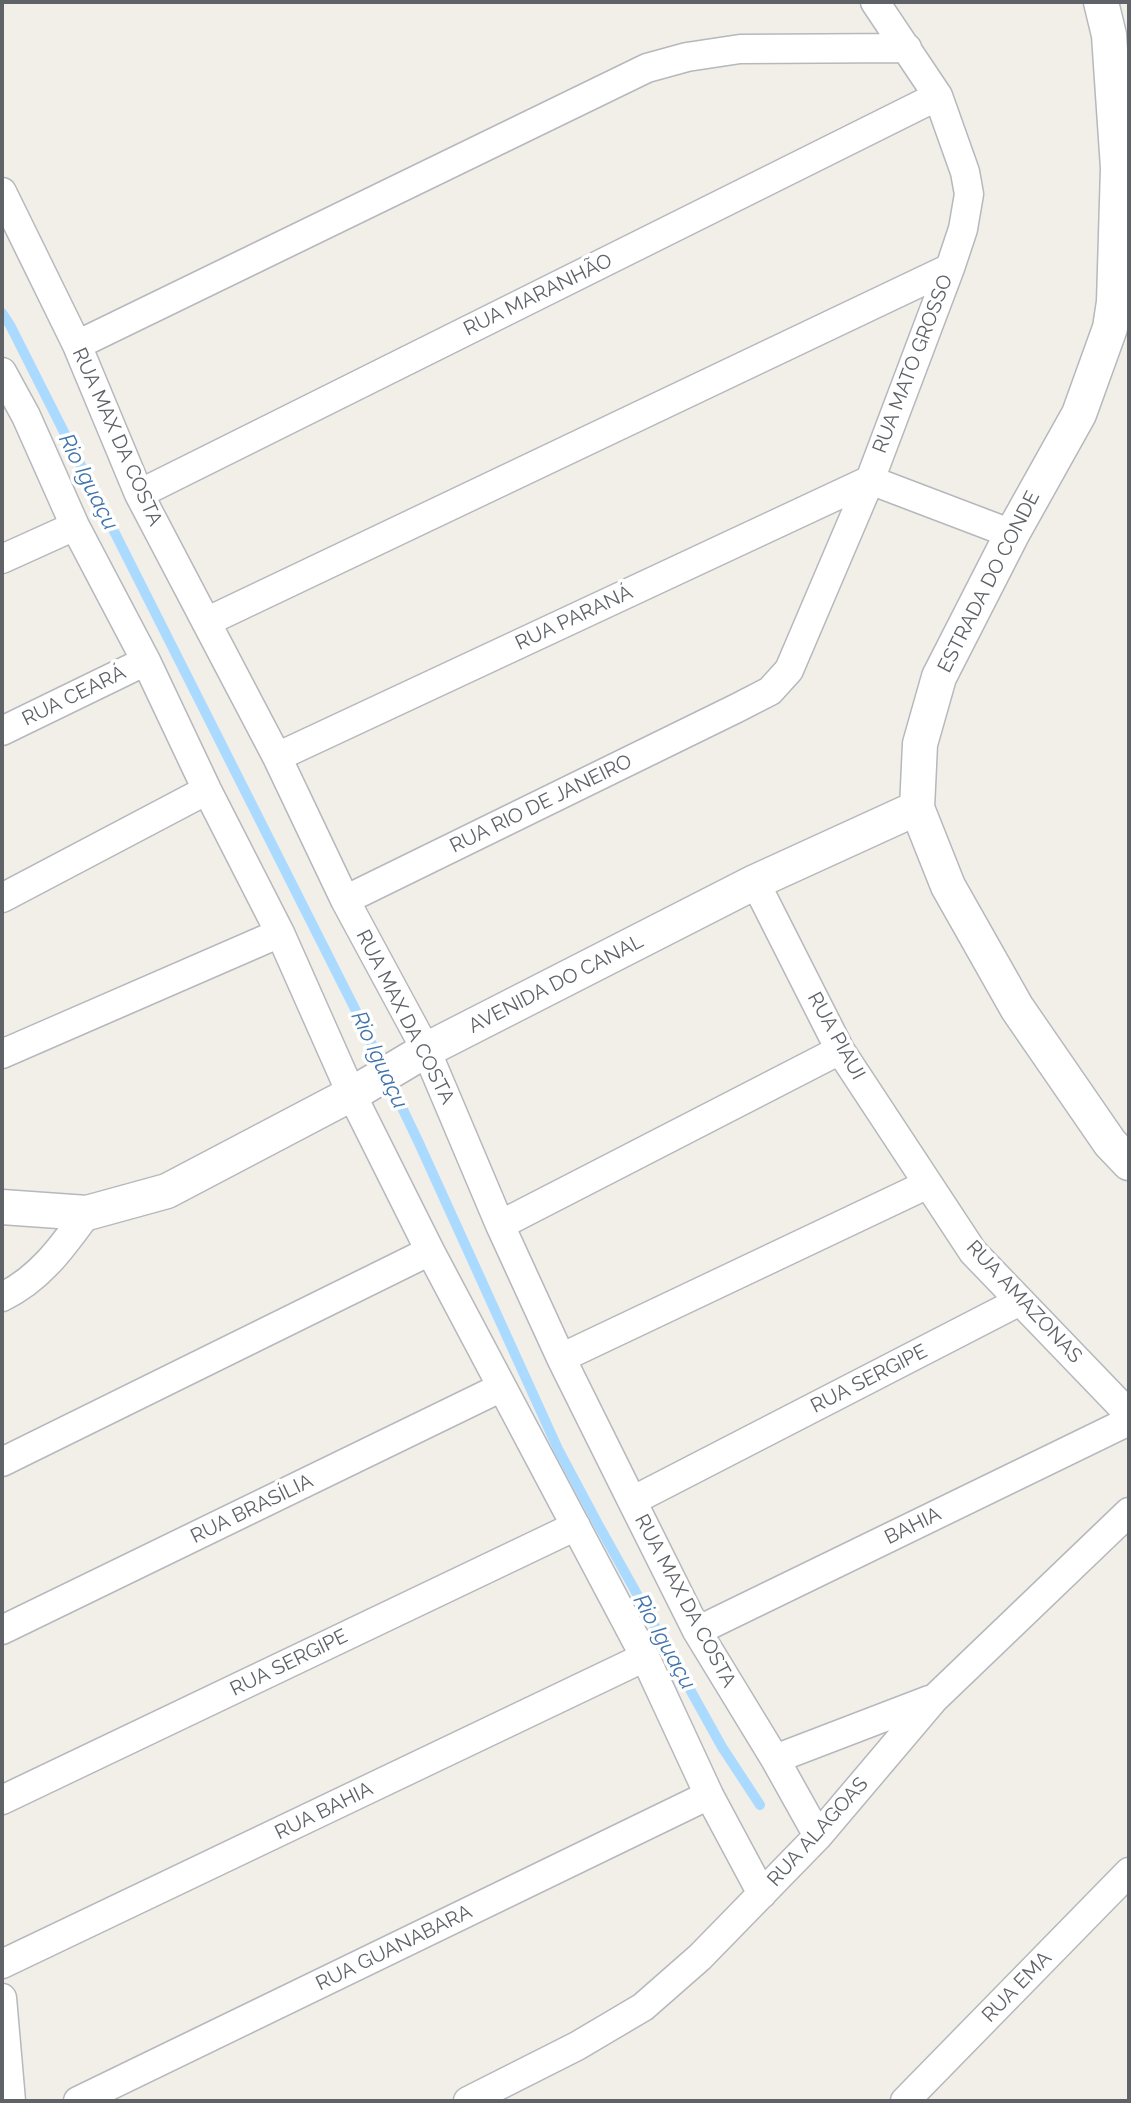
<!DOCTYPE html>
<html>
<head>
<meta charset="utf-8">
<style>
	body { margin:0 }
	#map { position:relative; width:1131px; height:2103px; overflow:hidden; background:#f1efe8; font-family:Raleway,sans-serif }
	canvas { display:block }
	.frame { position:absolute; inset:0; border:4px solid #5f6368; pointer-events:none }
</style>
</head>
<body>
<div id="map">
<canvas width="1131" height="2103"></canvas>
<div class="frame"></div>
</div>
<script>
const ctx = document.querySelector('canvas').getContext('2d');
ctx.lineJoin = 'round';
function trace(path, color, width, dash) {
  ctx.strokeStyle = color;
  ctx.lineWidth = width;
  ctx.lineCap = dash ? 'butt' : 'round';
  ctx.setLineDash(dash || []);
  ctx.stroke(path);
}
function write(font, color, halo, rows, align = 'center') {
  ctx.font = font + ' Raleway,sans-serif';
  ctx.lineWidth = 7;
  ctx.setLineDash([]);
  ctx.textBaseline = 'middle';
  ctx.strokeStyle = halo;
  ctx.fillStyle = color;
  for (const [text, x, y, turn = 0] of rows) {
    ctx.save();
    ctx.translate(x, y);
    ctx.rotate((+turn || 0) * Math.PI / 180);
    ctx.textAlign = isNaN(turn) ? turn : align;
    if (halo) ctx.strokeText(text, 0, 0);
    ctx.fillText(text, 0, 0);
    ctx.restore();
  }
}
const stream = new Path2D(`
	M2,313L10,325L354,1007L418,1141L558,1449L598,1524L722,1747L760,1805`);
const minor = new Path2D(`
	M2,192L77,345L139,494L277,757L345,900L426,1050L500,1225L561,1358L632,1501L697,1631L775,1759L818,1836
	M77,345L647,68L687,57L740,49L907,48
	M2,372L26,416L75,526L146,661L207,790L280,933L351,1093L430,1251L645,1657L709,1795L762,1894
	M139,494L938,96
	M2,559L75,526
	M206,622L950,268
	M2,731L146,661
	M277,757L870,480L1012,534
	M755,882L840,1050L973,1252L1129,1414
	M2,898L207,790
	M345,900L737,708L770,691L789,670L870,480L950,268L963,229L969,194L965,172L938,96L875,2
	M2,1054L280,933
	M500,1225L840,1050
	M2,1297C40,1279 63,1246 87,1213
	M561,1358L928,1184
	M2,1462L430,1251
	M632,1501L1020,1301
	M2,1630L502,1387
	M697,1631L1129,1421
	M775,1759L929,1700
	M2,1800L576,1526
	M2,1964L645,1657
	M2,1998L11,2101
	M78,2101L709,1795
	M468,2101L577,2046L643,2007L700,1957L818,1836L934,1699L1129,1512
	M905,2101L1129,1872`);
const tertiary = new Path2D(`
	M1101,2L1109,35L1118,168L1114,302L1110,328L1079,414L1012,534L939,677L920,744L917,808L948,886L1017,1008L1110,1143L1129,1163
	M2,1207L87,1213L167,1191L359,1090L426,1050L755,882L917,808`);
const streetNames = [
	["RUA MARANHÃO",538,295,-26],
	["RUA MATO GROSSO",913,364,-69],
	["RUA MAX DA COSTA",117,437,66],
	["ESTRADA DO CONDE",989,582,-63],
	["RUA PARANÁ",574,618,-25],
	["RUA CEARÁ",74,696,-26],
	["RUA RIO DE JANEIRO",541,804,-26],
	["AVENIDA DO CANAL",556,984,-27],
	["RUA MAX DA COSTA",405,1017,63],
	["RUA PIAUI",836,1036,61],
	["RUA AMAZONAS",1024,1302,47],
	["RUA SERGIPE",869,1379,-27],
	["RUA BRASÍLIA",252,1509,-26],
	["BAHIA",913,1526,-26],
	["RUA MAX DA COSTA",685,1601,62],
	["RUA SERGIPE",289,1663,-26],
	["RUA BAHIA",324,1811,-26],
	["RUA ALAGOAS",818,1832,-48],
	["RUA GUANABARA",394,1948,-26],
	["RUA EMA",1017,1987,-46]
];
const waterNames = [
	["Rio Iguaçu",88,482,63],
	["Rio Iguaçu",379,1060,65],
	["Rio Iguaçu",664,1642,61]
];
trace(stream, '#aadaff', 10);
trace(minor, '#b5b8bc', 31);
trace(tertiary, '#b5b8bc', 37);
trace(minor, '#fff', 28);
trace(tertiary, '#fff', 34);
write('20px', '#5f6368', '#fff', streetNames);
write('italic 22px', '#4174aa', '#fff', waterNames);
</script>
</body>
</html>
